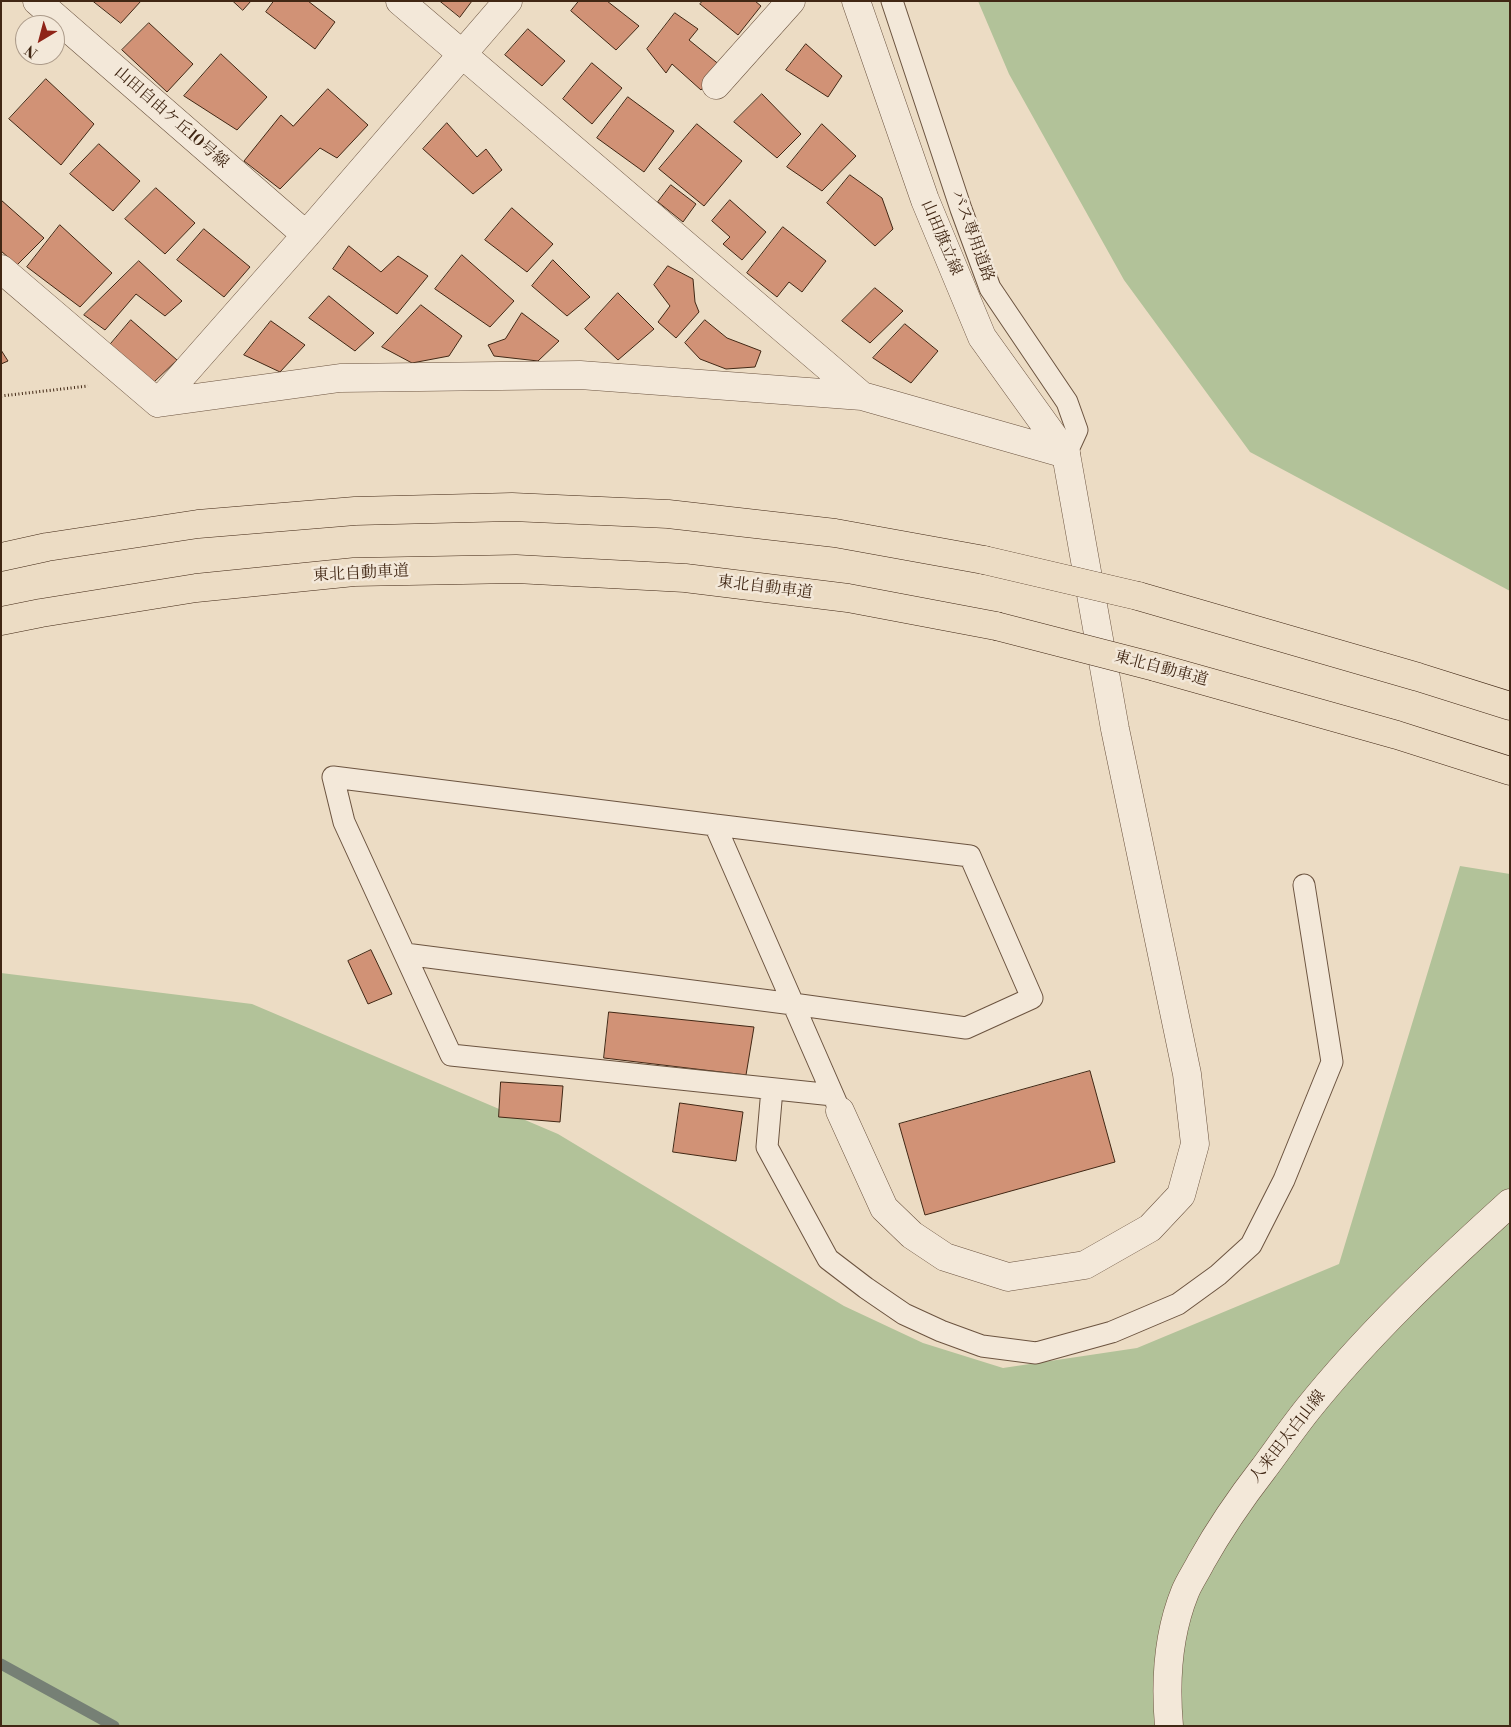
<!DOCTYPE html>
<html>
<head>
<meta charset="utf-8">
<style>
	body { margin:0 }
	#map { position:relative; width:1511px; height:1727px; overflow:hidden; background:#ecdcc4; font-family:"Libre Bodoni",serif }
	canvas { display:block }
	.frame { position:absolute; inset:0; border:2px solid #412714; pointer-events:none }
	.north { position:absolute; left:15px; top:15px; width:50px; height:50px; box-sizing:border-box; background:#f3e8d9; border:1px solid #ac9b8a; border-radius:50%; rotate:217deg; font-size:14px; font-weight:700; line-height:20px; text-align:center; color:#412714 }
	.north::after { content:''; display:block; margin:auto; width:18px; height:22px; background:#8f2418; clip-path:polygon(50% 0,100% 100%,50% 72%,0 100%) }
</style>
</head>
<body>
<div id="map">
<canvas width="1511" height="1727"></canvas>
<div class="frame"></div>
<div class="north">N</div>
</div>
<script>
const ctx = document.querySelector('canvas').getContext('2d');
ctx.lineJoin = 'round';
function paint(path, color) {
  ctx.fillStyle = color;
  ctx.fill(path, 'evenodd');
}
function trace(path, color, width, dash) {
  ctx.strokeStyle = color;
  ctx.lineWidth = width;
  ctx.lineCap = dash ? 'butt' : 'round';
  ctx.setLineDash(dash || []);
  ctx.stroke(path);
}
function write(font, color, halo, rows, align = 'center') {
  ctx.font = font + ' "Libre Bodoni","Noto Serif JP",serif';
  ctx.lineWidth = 5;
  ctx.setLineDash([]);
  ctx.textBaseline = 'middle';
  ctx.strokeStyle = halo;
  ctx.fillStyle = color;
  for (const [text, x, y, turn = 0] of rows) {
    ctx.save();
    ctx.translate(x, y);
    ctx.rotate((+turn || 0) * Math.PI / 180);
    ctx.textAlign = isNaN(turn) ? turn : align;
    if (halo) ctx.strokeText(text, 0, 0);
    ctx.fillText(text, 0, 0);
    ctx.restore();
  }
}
const green = new Path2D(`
	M978,1H1510V591L1250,452L1124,280L1009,74Z
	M1460,866L1510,874V1726H1V973L252,1004L558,1134L844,1306L923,1343L1003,1368L1137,1348L1339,1264Z`);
const stream = new Path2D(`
	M1,1664L114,1726`);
const building = new Path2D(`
	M93,1H141L121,23Z
	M233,1H251L243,10Z
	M274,1H308L335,22L315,49L266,12Z
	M440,1H472L460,17Z
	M579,1H607L639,26L616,50L571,11Z
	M703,1H755L761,6L738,35L700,4Z
	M675,13L698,29L689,40L721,66L701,90L672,64L666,73L647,49Z
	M149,23L193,64L167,92L122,50Z
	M528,29L565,61L542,86L505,55Z
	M806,44L842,76L828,97L786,70Z
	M221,54L267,97L237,130L184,96Z
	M592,63L622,88L592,124L563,99Z
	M46,79L94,124L61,165L9,119Z
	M328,89L368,125L337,158L320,148L280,189L244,161L281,115L293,126Z
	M762,94L801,134L777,158L734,122Z
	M628,97L674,131L644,172L597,138Z
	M447,123L477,157L486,149L502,170L473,194L423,149Z
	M697,124L742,161L704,206L659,169Z
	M822,124L856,156L822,191L787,167Z
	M99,144L140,181L113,211L70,174Z
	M850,175L882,198L893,229L875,246L827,203Z
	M671,185L696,204L683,222L658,202Z
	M156,188L195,223L165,254L125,219Z
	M1,200L44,238L17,265L1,251Z
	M730,200L766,232L742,260L723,244L730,237L712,221Z
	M512,208L553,244L527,272L485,240Z
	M60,225L112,273L80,307L27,267Z
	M783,227L826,261L802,292L789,282L777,297L747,273Z
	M204,229L250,267L224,297L177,260Z
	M349,246L381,272L398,256L428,276L397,314L333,269Z
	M462,255L514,301L490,327L435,289Z
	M553,260L590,297L567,316L532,286Z
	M139,261L182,301L165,316L136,294L105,330L84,315Z
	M668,266L693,279L695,302L699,312L676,338L658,322L670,306L654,285Z
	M875,288L903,311L870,343L842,321Z
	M618,293L654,329L618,360L585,329Z
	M329,296L374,333L355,351L309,318Z
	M421,305L462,336L449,356L412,363L382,347Z
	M522,313L559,341L538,361L494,356L488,345L505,339Z
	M131,320L177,360L153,383L109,346Z
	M705,320L727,338L761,351L755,367L726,369L700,359L685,343Z
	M271,321L305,345L280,372L244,355Z
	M905,324L938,351L911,383L873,358Z
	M1,350L8,361L1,364Z
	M371,950L392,994L368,1004L348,961Z
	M609,1012L754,1027L746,1075L604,1058Z
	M1090,1071L1115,1162L925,1215L899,1124Z
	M501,1082L563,1086L560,1122L499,1117Z
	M680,1103L743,1112L736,1161L673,1152Z`);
const path = new Path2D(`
	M1,396L88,386`);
const service = new Path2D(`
	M892,1L961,209L990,288L1067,402L1077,430L1066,454
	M405,954L793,1004L966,1028L1032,998L970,856L715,825
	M772,1089L767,1147L828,1259L866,1288L904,1314L941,1331L982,1346L1036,1353L1112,1332L1178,1304L1218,1275L1251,1245L1284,1180L1332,1062L1304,885
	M833,1095L451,1055L344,822L333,777L715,825L840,1111`);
const minor = new Path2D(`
	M37,1L306,235
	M400,1L862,396
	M856,1L925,200L982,337L1066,454
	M716,85L791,1
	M1,269L158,403L340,378L580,375L862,396L1066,454
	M158,403L306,235L508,1
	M1169,1726C1165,1681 1168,1634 1185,1592C1189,1582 1196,1572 1201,1562C1220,1528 1240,1499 1264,1468C1278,1449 1292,1429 1307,1410C1367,1335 1438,1268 1510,1203`);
const tertiary = new Path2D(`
	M840,1111L884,1208L912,1235L945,1257L1008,1277L1085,1265L1150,1228L1181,1195L1195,1144L1187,1074L1115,729L1066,454`);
const motorway = new Path2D(`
	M1,557L47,547L198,524L355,511L512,507L668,514L835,533L984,560
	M1138,596L1418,677L1510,706
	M1,621L41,613L196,588L354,572L516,569L685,578L848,598L996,626
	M1155,667L1397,735L1510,771`);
const motorwayBridge = new Path2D(`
	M984,560L1138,596
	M996,626L1155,667`);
const streetNames = [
	["山田自由ケ丘10号線",171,118,41],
	["バス専用道路",972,236,70],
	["山田旗立線",941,238,67],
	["東北自動車道",361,574,-3],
	["東北自動車道",765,588,7],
	["東北自動車道",1161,669,15],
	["人来田太白山線",1288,1437,-52]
];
paint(green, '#b2c299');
trace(stream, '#768075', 11);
paint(building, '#d19276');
trace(building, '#412714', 1);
trace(service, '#6c5440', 23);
trace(minor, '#6c5440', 29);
trace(tertiary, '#6c5440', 29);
trace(motorway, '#412714', 29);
trace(path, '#412714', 3, [1, 2.5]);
trace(service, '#f3e8d9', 21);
trace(minor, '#f3e8d9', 28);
trace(tertiary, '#f3e8d9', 28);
trace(motorway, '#ecdcc4', 28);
trace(motorwayBridge, '#412714', 29, []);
trace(motorwayBridge, '#ecdcc4', 28);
write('16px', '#412714', '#f3e8d9', streetNames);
</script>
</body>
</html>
